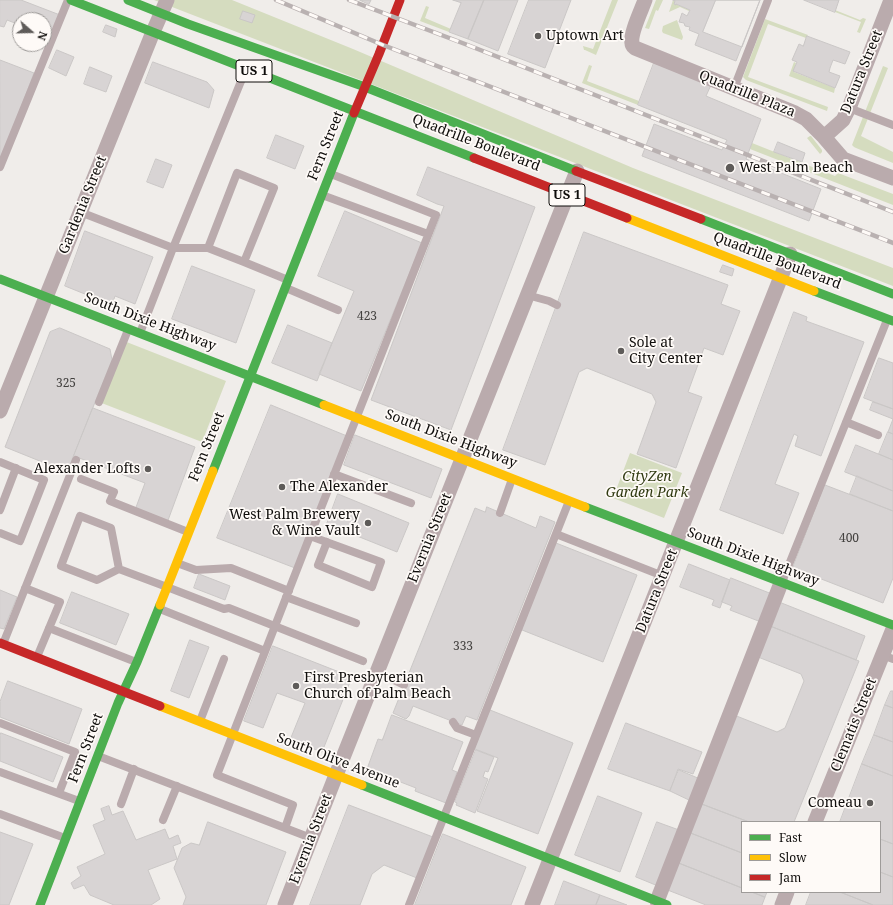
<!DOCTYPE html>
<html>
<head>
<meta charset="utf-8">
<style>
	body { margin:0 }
	#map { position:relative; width:893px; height:905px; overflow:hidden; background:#f0edea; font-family:"Noto Serif",serif }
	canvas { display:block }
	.legend { position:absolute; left:741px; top:821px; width:140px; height:72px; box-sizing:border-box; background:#fefaf7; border:1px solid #9e9b99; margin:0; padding:5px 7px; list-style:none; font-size:12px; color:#0f0d0b }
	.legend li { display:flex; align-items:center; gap:8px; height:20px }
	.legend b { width:20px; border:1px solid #9e9b99 }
	.north { position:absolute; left:12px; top:12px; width:40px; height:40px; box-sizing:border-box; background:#fefaf7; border:1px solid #9e9b99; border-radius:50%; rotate:110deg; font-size:11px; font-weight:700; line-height:16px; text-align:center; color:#0f0d0b }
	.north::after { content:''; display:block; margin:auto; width:14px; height:18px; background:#5e5b59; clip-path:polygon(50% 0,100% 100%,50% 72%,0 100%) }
</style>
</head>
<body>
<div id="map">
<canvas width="893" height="905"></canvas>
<ul class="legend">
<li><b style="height:5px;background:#4caf50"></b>Fast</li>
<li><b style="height:5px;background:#ffc107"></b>Slow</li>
<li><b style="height:5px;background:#c62828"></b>Jam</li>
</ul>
<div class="north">N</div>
</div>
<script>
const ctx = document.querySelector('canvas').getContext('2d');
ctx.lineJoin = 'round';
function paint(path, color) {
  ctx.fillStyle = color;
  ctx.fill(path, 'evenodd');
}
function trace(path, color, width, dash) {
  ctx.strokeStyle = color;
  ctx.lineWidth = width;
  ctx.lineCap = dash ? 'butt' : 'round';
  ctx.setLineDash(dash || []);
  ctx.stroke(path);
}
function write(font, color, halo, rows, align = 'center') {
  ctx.font = font + ' "Noto Serif",serif';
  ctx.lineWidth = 3.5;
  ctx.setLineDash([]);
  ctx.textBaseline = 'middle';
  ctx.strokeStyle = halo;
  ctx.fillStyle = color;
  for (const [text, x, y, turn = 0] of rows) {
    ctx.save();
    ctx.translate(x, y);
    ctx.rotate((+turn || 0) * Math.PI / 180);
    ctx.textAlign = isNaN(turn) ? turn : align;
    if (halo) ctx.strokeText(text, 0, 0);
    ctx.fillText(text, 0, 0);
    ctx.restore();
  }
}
const green = new Path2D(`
	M154,0H232L353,49L633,168L893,268V286Z
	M612,0H618L596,55L585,50H584L583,46L593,49Z
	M656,0H663L658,11L656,10L649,29L645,28Z
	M673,0L675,1L674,4L676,5V4L690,10L689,11L680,7L669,12Z
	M426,6L429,7L425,18L451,29L449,32L420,21Z
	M835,10L860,20L863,18L866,19L860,33L857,32L861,22L835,12Z
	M765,19L808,35L806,38L768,24L748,77L828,107L827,111L746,80L743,77Z
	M677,20L683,37L682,40L663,33L662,31L663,26Z
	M794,62L796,63L794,72L835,88L834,93L789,76Z
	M589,65L592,66L587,81L639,101L638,105L582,83Z
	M883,66L888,68L861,136L893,152V163L856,148L854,147L852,145Z
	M810,136H811L822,150V152L820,154L807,138Z
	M752,143L835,176L838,173L893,194V205L750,149Z
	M124,341L226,381L202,442L99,402Z
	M630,453L682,473L664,518L613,498Z`);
const building = new Path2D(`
	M0,0H21L60,15L49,42L44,40V20H20V25L7,20L4,27L0,26Z
	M360,0H371L369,4Z
	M453,0H484L468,39L449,32L461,3Z
	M484,0H518L498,51L468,39Z
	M529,0H571L545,68L508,54Z
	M673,0H760L736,61L695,45L699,34L689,30L690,27L685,26L684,23L679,22L682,13L687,16L690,10L676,4V5L674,4L675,1Z
	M716,0H760L742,47L703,32Z
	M804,0H839L835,12Z
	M243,11L255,15L252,23L240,19Z
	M106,25L117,29L115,37L103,32Z
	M807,36L850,52L845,64L833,60L830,68L829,72L840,76L835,88L793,71L797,62L792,60L799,44L803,46Z
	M57,50L74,57L66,76L49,68Z
	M0,60L34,73L0,163Z
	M153,62L207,82L214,90L209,108L145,83Z
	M654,63L711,85L706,96L761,119L746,159L821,189L809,221L642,156L654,124L722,150L727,140L638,105Z
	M90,67L112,76L106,92L84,84Z
	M276,135L304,146L295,169L267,158Z
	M778,142L805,153L802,162L774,152Z
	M156,159L172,165L163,188L147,182Z
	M428,167L535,207L451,430L371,400L444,206L437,204L417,195Z
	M345,211L422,243L361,391L319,374L354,291L318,276Z
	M85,231L153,257L135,304L115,296L112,305L65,286Z
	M584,232L728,285L721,304L740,311L723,355L704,348L688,392L702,397L676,468L637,454L656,402L652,394L587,368L579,372L545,465L503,450Z
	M723,265L734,269L732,276L720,272Z
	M192,266L255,290L236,343L172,319Z
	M794,312L807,317L806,321L864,342L821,456L795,446L798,436L794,434L775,484L799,493L783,534L720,510Z
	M288,325L332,343L317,381L272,363Z
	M60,328L110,349L112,360L67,472L5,447L50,332Z
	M879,358L893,363V409L864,398Z
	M873,402L893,409V434L888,432L893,419L870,410Z
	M271,405L347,436L295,568L217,538Z
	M93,408L195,447L167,523L135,510L145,483L74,456Z
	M888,432L893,434V460L879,454Z
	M355,435L442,469L431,498L344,465Z
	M856,445L893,460V491L845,472Z
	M857,476L893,491V511L850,494Z
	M825,485L893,511V578L883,603L793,568Z
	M338,494L409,523L397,552L327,524Z
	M487,507L536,528L540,516L555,522L477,720L466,716L462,725L413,706L409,716L406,719L393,713L475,508L485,512Z
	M556,543L637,575L603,662L522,630Z
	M689,564L730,580L720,608L712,605L714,600L680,587Z
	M199,574L230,586L225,600L194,588Z
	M731,578L772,594L761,622L730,610L732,606L722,602Z
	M0,590L17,597L4,629L0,628Z
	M72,592L129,614L116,645L60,623Z
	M779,602L865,636L856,660L770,626Z
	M770,626L859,661L794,822H749L699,803L734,715L777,732L785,728L804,681L801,674L758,657Z
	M190,640L209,647L189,698L171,691Z
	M273,646L352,677L322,752L290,740L305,703L277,693L263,728L244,721Z
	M8,681L82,709L69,744L0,717V702Z
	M891,691H893V708L885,705Z
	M885,705L893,708V742L874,735Z
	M490,710L573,743L538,834L477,811L498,758L475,749Z
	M392,715L463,742L452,770L457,772L446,803L415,791L416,788L367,769L378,739L382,740Z
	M626,723L702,752L693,774L678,769L670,791L608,769Z
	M1,733L63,757L53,782L0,761V736Z
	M874,735L893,742V776L862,764Z
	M476,750L494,757L488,772L485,771L483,777L488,779L475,813L456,805L457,803L455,802Z
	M862,764L893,776V844L880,839V822H840Z
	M679,770L700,779L691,801L670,791Z
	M598,796L642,813L620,872L575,855Z
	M699,803L749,822H742V853L688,832Z
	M349,805L433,837L417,878L384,865L372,874L360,905H310Z
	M109,806L112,815L123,811L136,840L165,829L169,839L178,835L181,843L173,846L177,859L148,870L160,899L151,905H114L90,895L84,885L74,889L71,883L81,876L77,867L105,854L93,825L105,820L101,809Z
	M208,822L286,852L266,905H183L186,897L174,868L182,848L191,843L199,845Z
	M657,822L679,830L658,886L636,877Z
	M0,832L33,844L9,905H0Z
	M688,832L742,853V888L676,862Z
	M443,834L526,867L511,905H415Z
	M880,839L893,844V877L880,872Z
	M676,862L742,888V892H752L765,897L762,905H706L665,889Z
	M880,872L893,877V905H873L840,892H880Z
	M564,881L600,895L596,905H555Z
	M752,892H767L765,897Z
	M811,892H840L873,905H806Z
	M600,895L627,905H596Z`);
const lane = new Path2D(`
	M734,88L768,0
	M849,108L893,125
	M0,167L68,0
	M322,195L428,234
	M80,212L173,248L140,333
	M208,248L244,262L274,188L237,173L208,248H173L246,69
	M244,262L288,280
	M286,288L338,310
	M527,295L549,301L557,305
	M99,402L128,330
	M846,422L878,435
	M0,462L44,480L20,541L0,533
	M334,474L411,503
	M81,479L114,492L110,501L188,532
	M0,510L16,468
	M500,513L512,479
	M556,534L663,576
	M327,542L318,565L372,587L381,562L310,536L436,215L331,174
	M177,563L196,570L231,568L289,591
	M119,569L111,528L80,516L61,566L97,580L119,569L167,587L224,609L229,608L363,661
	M782,582L887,320
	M25,588L60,602L37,657
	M286,597L356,623
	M160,609L265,651
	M49,628L136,662
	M3,644L76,460
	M882,655L893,659
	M377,672L404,685
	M200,721L224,659
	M453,722L457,728L476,735
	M0,723L75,752L59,793
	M98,756L311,838
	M0,772L79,801
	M121,804L134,769
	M0,814L65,838
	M163,820L177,786
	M285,828L293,805L217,775L310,536
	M409,905L569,501`);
const street = new Path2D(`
	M645,0C642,9 630,33 632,43C632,46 633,46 635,48L795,113L806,119L824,137L843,159L893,178
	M824,137L843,120L849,108L891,0
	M0,411L153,32L167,0
	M815,822L893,629
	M657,901L781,583
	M285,905L336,775L577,171
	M532,905L790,254
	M782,905L787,892`);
const fast = new Path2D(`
	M71,0L474,158
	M128,0L188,24L365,87L576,171
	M701,219L893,294
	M0,279L324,405
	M814,291L893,321
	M213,471L354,113
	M585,507L893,625
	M362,785L667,905
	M40,905L118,703L137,662L160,605`);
const slow = new Path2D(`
	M627,218L814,291
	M324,405L585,507
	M160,605L213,471
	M160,706L362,785`);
const jam = new Path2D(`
	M354,113L379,54L400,0
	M474,158L627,218
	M576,171L701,219
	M0,643L160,706`);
const rail = new Path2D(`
	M276,0L383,45L893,243
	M349,0L465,44L893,212`);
const markers = [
	[538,36,4,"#5e5b59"],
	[730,168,5,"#5e5b59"],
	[621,351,4,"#5e5b59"],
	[148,469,4,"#5e5b59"],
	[282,487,4,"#5e5b59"],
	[368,523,4,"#5e5b59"],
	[296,686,4,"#5e5b59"],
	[870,803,4,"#5e5b59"]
];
const numberNames = [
	["423",367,317],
	["325",66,384],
	["400",849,539],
	["333",463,647]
];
const shields = [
	[254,71,36],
	[567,195,36]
];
const shieldNames = [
	["US 1",254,71],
	["US 1",567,195]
];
const poiNames = [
	["Uptown Art",546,36],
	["West Palm Beach",739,168],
	["Sole at",629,343],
	["City Center",629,359],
	["Alexander Lofts",140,469,"right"],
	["The Alexander",290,487],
	["West Palm Brewery",360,515,"right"],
	["& Wine Vault",360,531,"right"],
	["First Presbyterian",304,678],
	["Church of Palm Beach",304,694],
	["Comeau",862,803,"right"]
];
const streetNames = [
	["Datura Street",862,72,-68],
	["Quadrille Plaza",747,94,22],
	["Quadrille Boulevard",476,143,21],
	["Fern Street",326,146,-68],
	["Gardenia Street",83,205,-68],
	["Quadrille Boulevard",777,261,21],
	["South Dixie Highway",150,322,21],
	["South Dixie Highway",451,439,21],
	["Fern Street",207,447,-68],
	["Evernia Street",430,538,-68],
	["South Dixie Highway",753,557,21],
	["Datura Street",657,591,-68],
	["Clematis Street",854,725,-68],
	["Fern Street",86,748,-69],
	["South Olive Avenue",338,761,21],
	["Evernia Street",311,839,-69]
];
const parkNames = [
	["CityZen",647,477],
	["Garden Park",647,493]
];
paint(green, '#d5dcbf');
paint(building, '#d8d4d4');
trace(building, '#cac7c6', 1);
trace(lane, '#baabad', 8);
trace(street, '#baabad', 15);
trace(fast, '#4caf50', 9);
trace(slow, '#ffc107', 9);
trace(jam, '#c62828', 9);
trace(rail, '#b9b1b1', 4.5);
trace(rail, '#fefaf7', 3, [9]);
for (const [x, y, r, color] of markers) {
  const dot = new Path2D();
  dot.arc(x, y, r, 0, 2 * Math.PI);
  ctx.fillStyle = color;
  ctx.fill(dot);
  trace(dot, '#fefaf7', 1.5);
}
write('12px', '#43413f', null, numberNames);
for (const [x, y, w] of shields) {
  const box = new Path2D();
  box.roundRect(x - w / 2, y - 11, w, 22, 3);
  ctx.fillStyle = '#fefaf7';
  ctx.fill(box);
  trace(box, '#0f0d0b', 1);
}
write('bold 13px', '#0f0d0b', null, shieldNames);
write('14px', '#0f0d0b', '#fefaf7', poiNames, 'left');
write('14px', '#0f0d0b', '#fefaf7', streetNames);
write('italic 14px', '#313b12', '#fefaf7', parkNames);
</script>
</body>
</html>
